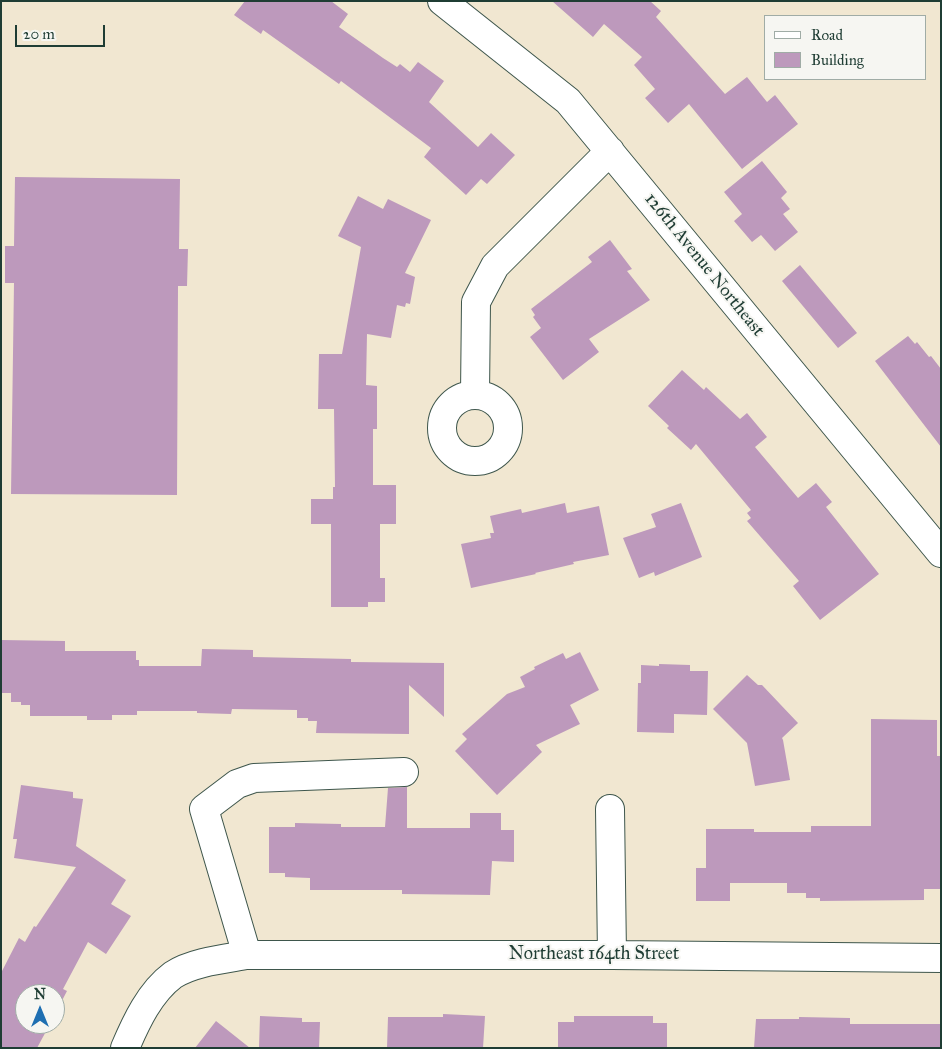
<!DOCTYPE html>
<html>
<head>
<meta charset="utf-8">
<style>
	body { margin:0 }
	#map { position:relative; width:942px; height:1049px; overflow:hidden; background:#f1e7d1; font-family:"IM FELL Great Primer",serif }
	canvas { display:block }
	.frame { position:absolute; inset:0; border:2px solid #1f3d34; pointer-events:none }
	.legend { position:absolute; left:764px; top:15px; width:162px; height:65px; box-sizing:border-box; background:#f6f6f2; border:1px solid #a0aca6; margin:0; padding:6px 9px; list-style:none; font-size:15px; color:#1f3d34 }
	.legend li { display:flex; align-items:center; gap:10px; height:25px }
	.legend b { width:25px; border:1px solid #a0aca6 }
	.north { position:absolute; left:15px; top:984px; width:50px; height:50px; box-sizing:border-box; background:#f6f6f2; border:1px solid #a0aca6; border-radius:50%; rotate:0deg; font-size:14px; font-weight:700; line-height:20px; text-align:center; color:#1f3d34 }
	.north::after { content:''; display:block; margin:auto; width:18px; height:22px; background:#1f6fb2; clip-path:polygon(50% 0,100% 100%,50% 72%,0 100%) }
	.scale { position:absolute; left:15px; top:25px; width:90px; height:22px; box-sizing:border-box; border:2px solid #1f3d34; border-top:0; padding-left:6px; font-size:15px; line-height:18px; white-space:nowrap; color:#1f3d34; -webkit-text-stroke:4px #f6f6f2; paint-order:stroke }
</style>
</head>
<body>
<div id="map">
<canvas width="942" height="1049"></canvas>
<div class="frame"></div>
<ul class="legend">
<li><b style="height:6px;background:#fff"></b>Road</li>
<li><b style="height:14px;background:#bd99bc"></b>Building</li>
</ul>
<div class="north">N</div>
<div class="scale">20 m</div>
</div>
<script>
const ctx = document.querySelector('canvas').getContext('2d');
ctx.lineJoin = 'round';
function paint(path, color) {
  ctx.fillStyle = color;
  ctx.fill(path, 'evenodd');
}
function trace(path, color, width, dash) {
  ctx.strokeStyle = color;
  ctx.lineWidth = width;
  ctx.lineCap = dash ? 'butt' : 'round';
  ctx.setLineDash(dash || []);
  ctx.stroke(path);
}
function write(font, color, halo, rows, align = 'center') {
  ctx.font = font + ' "IM FELL Great Primer",serif';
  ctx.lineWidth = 4;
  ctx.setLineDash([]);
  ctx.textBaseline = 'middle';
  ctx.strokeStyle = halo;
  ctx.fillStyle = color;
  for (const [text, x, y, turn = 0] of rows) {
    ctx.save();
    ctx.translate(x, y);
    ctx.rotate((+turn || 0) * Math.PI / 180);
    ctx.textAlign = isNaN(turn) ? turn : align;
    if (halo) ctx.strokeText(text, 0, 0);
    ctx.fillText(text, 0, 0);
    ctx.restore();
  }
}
const building = new Path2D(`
	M245,1H331L348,14L339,27L383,58L397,67L400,64L410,72L418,62L444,81L429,102L478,147L491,133L515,155L487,184L481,179L466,195L424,157L431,148L341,81L339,84L263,30L261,34L234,15Z
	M552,1H650L661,11L656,17L725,94L747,77L767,102L775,95L798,124L742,169L689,104L668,123L645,98L655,89L634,65L642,57L604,24L593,37Z
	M762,161L787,192L781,198L790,209L783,214L798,232L775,251L761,235L752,242L734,221L742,214L724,192Z
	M15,177L180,179L179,249H188L187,286H178L177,495L11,494L14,283H5V246H14Z
	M358,196L383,209L388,199L431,220L405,273L415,277L410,304L406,303L405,307L397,305L391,338L367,334L366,385L377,386V429H373V485H396V524H380V578H385V602H368V607H331V524H311V499H333V487H335L334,409H318L319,354H342L361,247L338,236Z
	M610,240L632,269L627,271L650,300L589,339L599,352L563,380L530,337L541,328L533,317L535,315L531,309L592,262L588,257Z
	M800,265L857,333L838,348L782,281Z
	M908,336L915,344L917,342L929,357L931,356L941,369V447L875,361Z
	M682,370L704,390L706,387L740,419L747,413L767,437L755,447L798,498L816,483L832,502L826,507L879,574L820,620L793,586L799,581L747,521L751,518L747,513L751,510L696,444L691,450L667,428L669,426L648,406Z
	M565,503L567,513L599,506L609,555L573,562L574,564L535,573L536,574L471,588L461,544L491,538L490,533H494L490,516L521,509L522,513Z
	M681,503L702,557L655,576L654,572L639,578L623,538L656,527L651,514Z
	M1,640L65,641V651H136V660H139V666H201L202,649L253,650V657L351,659V662L444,663V717L409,685V734L316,733L317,721H308V718H297V710L232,709L231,714L197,713V711H137V715H112V720H87V716H30V705H21V702H11V693H1Z
	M580,652L599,690L570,705L580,724L536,745L542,752L497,795L455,751L467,739L462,734L507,694L525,687L520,677L535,669L534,667L563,653L566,659Z
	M659,664L690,665V671H708L707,715L674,714V733L637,732L638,683H641V665L659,666Z
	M747,675L758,685H762L798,723L782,738L783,740L790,780L755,786L747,743L713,709Z
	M871,719L937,720V756H941V889H924V900L820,901V898H806V893H787V883H730V901H696V868H706V829H754V832H811V826H871Z
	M21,785L73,792V798L83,799L76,846L126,880L111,904L131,916L106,954L88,942L63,989L67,991L55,1014V994H25V1024H50L37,1048H1V973L19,938L25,942L34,926L36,927L76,867L14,858L17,839H13Z
	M407,787V828H470V813H501V830H514V862L492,861L490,895L402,894V890H310V878L285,877V873H269V827H295V823L341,824V827H385L388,788Z
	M443,1014L485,1016L483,1048H387L388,1017H443Z
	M260,1016L302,1018V1022H320L319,1048H259Z
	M574,1016H653V1023H667V1048H558V1022H574Z
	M799,1017L850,1018V1024H941V1048H754L756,1019H799Z
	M216,1021L250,1048H195Z`);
const minor = new Path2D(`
	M442,1L568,101L941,553
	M475,394L476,302L495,266L610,151
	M442 428a33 33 0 1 1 66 0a33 33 0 1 1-66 0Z
	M610,809L612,955
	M247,955L204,809L237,784L254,778L404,772
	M125,1048C136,1022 150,992 173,975C193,962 224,959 247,955H612L941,958`);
const streetNames = [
	["126th Avenue Northeast",704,265,51],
	["Northeast 164th Street",594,955]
];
paint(building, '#bd99bc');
trace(minor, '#3e564c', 30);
trace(minor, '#fff', 28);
write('18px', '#1f3d34', '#f6f6f2', streetNames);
</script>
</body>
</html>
